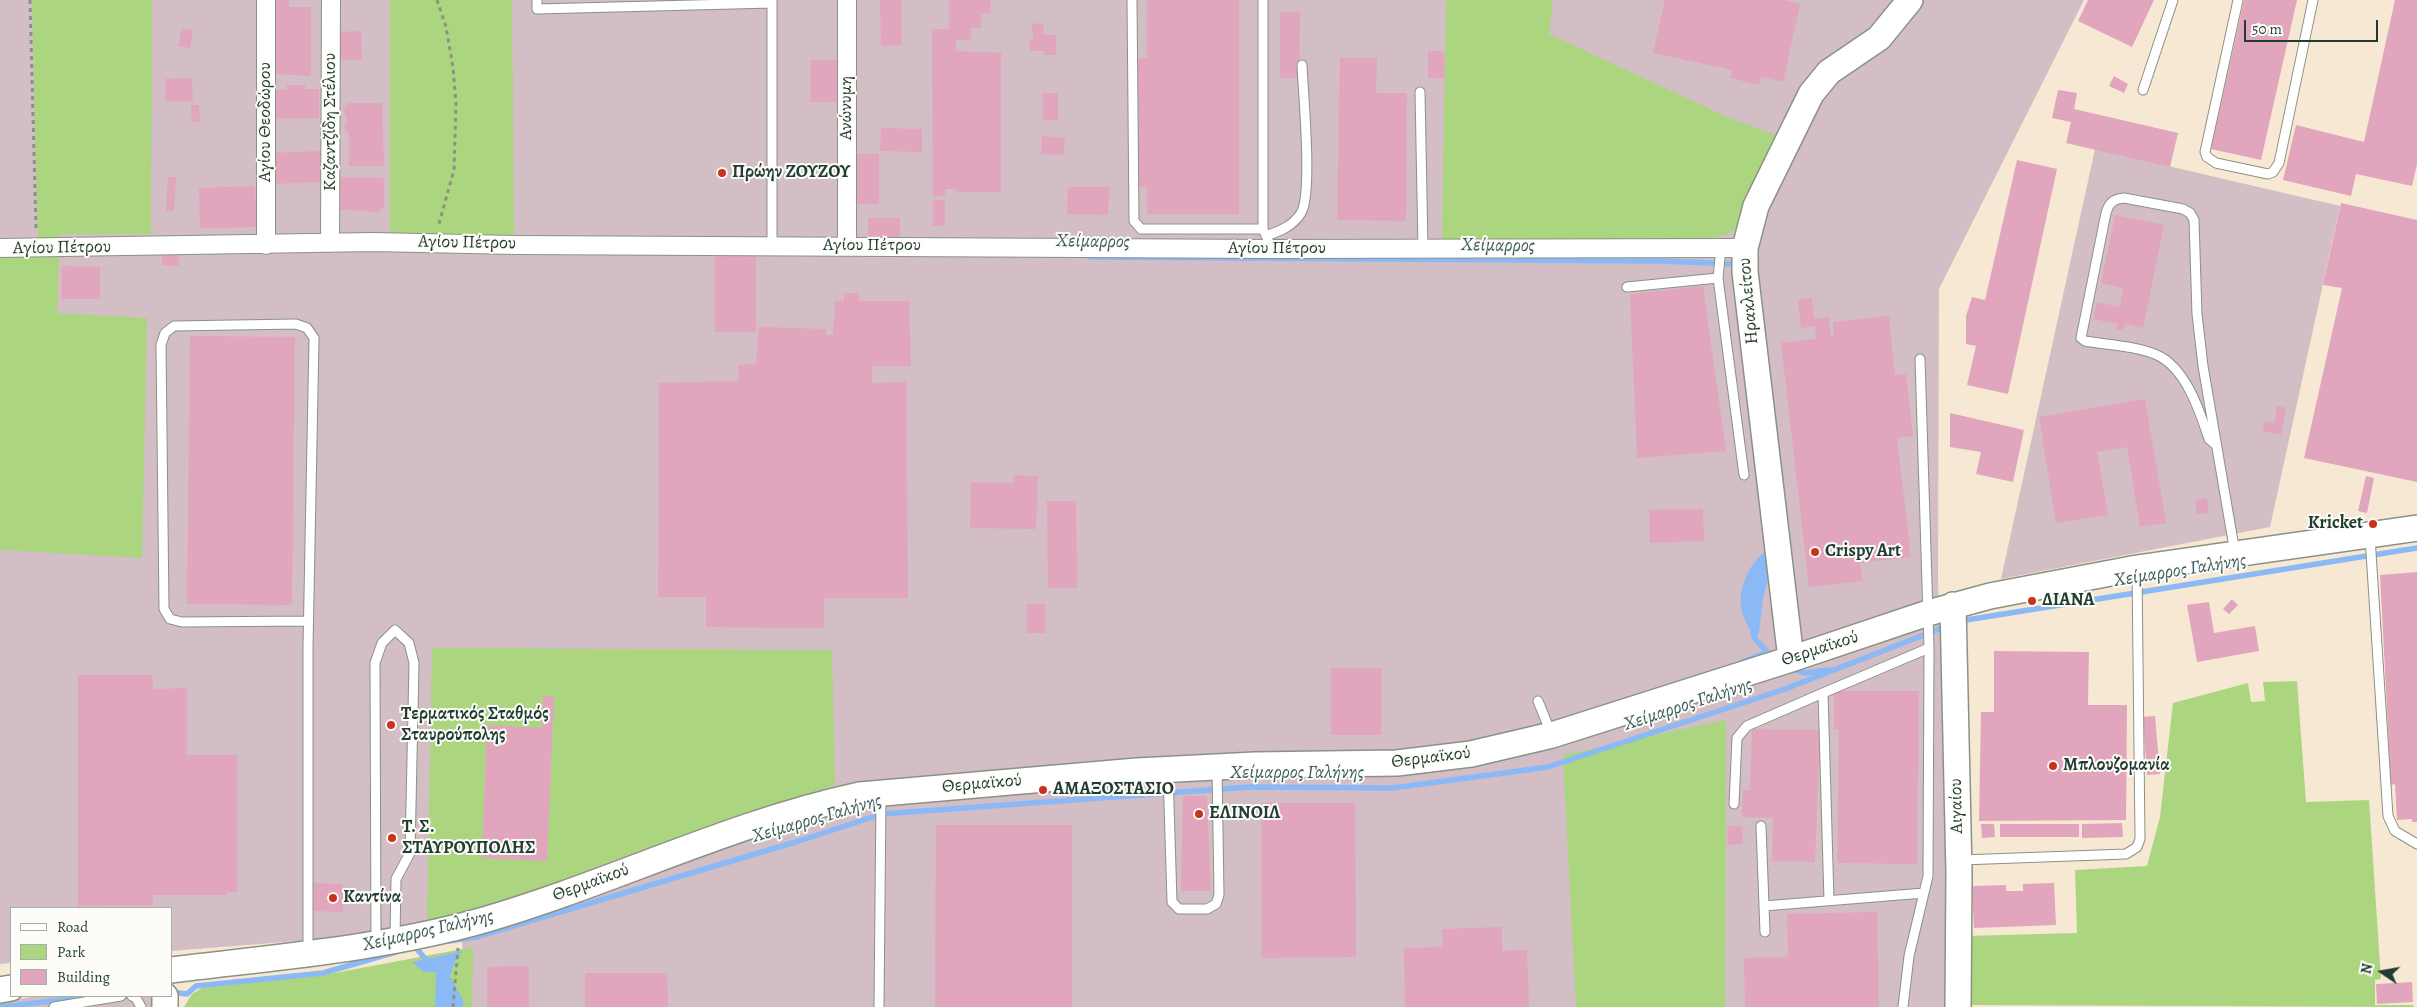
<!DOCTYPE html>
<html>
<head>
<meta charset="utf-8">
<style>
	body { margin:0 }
	#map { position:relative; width:2417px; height:1007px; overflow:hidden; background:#f7e8d4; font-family:Alegreya,serif }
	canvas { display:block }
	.legend { position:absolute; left:10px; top:907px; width:162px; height:90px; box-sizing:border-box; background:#fdfcf7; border:1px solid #a4b0a9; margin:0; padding:6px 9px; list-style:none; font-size:15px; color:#1f3d34 }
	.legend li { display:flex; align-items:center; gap:10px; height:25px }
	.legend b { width:25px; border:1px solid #a4b0a9 }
	.north { position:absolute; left:2357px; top:947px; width:50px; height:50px; -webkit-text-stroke:4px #fdfcf7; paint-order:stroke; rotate:282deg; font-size:14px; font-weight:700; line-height:20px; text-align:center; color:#1f3d34 }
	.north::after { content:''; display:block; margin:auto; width:18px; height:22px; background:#1f3d34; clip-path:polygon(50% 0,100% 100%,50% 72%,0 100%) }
	.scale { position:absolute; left:2244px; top:20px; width:134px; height:22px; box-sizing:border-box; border:2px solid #1f3d34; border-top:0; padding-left:6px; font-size:15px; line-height:18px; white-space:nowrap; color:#1f3d34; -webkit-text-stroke:4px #fdfcf7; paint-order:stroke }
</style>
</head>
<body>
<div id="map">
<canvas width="2417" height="1007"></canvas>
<ul class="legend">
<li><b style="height:6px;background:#fff"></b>Road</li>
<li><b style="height:14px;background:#acd580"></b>Park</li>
<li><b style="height:14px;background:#e1a6bd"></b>Building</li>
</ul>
<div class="north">N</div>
<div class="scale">50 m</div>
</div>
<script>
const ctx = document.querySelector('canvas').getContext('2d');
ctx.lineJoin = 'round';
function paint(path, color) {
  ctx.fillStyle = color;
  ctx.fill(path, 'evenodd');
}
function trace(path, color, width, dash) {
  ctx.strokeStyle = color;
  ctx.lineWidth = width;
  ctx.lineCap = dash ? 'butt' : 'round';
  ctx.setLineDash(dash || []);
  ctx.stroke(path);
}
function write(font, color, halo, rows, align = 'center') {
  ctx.font = font + ' Alegreya,serif';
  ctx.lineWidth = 4;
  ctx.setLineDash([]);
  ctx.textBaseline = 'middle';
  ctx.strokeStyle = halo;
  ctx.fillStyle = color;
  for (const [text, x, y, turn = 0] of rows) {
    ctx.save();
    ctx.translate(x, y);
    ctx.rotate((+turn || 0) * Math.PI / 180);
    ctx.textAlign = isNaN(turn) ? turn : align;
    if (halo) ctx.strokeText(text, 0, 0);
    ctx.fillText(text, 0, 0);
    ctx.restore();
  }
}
const industrial = new Path2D(`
	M0,0H2084L1939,289L1938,579L1953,1007H463L462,917L311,940L171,951V908H11V963L0,964Z
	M2095,149L2340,206L2270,527L2001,579Z
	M38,996H153V1007H0V1002Z`);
const green = new Path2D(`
	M32,0H152L151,234H60L57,313L147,318L142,558L0,550V253L38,252Z
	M390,0H512L514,238L390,235Z
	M1446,0H1553L1549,34L1729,118L1776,135L1738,226C1729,236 1719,237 1706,238L1442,243Z
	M432,648L832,650L835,785L646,848L555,883L427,924ZM544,696L554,697L547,860L482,858L487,726L542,728Z
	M2297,681L2306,802L2369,800L2381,979L2375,980V1005H2413L2414,1007L1966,1005L1965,936L2077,933L2075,870L2147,866L2160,817L2173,703L2248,683L2251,702L2265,701L2263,682Z
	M1726,720L1725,1007H1576L1563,755Z
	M473,947L472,1007H184L192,994L202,988L324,975Z`);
const water = new Path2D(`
	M1767,550L1770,573L1763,598L1759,633L1755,639C1749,629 1743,619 1741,607C1738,587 1751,561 1767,550Z
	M462,951L454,963L450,977L463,999V1007H435L436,972H424L412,962Z`);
const stream = new Path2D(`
	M1090,257L1659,261L1738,264
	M1960,621L2417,548
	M1753,633L1755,639L1773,658
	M1742,662L1765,653
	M1789,668L1805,673L1829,670
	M449,941L476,937L799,841L882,814L1250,787L1393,788L1548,767L1785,689L1947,626
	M415,947L430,964
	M171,992L187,994L196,986L323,973L396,952
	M0,1007L95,996`);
const building = new Path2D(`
	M274,0H289V7H311V76L275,74V61H271L272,22H275Z
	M880,0H901L902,45L881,46Z
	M949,0H990L991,13L981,14V28H971V40H956V51L1001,53V192H956V189H945V196H933L932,29H949Z
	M1147,0H1239V214H1147V187H1139L1138,58H1147Z
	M1665,0H1783L1800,4L1783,82L1761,77L1759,85L1730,78L1732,70L1653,53Z
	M2088,0H2154L2132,47L2078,21Z
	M2244,0H2297L2261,160L2211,149Z
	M2395,0H2417V164L2412,186L2356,174L2351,196L2283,180L2296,125L2364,142Z
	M1280,12H1300L1299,78H1280Z
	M1043,23L1044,35H1056V55H1044V51H1030L1029,40H1033L1032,24Z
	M182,28L193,30L190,48L178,46Z
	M361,31L362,60H339L338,32Z
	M1428,51H1444L1445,78H1428Z
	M1340,58H1377L1376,93H1407L1406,221L1337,220Z
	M811,60H840L839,102H810Z
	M2114,76L2128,84L2124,93L2109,86Z
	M192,78L193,101L166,102L165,79Z
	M287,85H305V89H319V118L273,119V108H276V101H273V90H287Z
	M2058,90L2077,93L2074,109L2178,133L2170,167L2066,143L2071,122L2052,118Z
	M1043,93H1058V120H1043Z
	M348,103H382L384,166H349V133L344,128L347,120L343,108Z
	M191,105H199L200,122H192Z
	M881,128L922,129V152L880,151Z
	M1042,136L1065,138L1063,155L1041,154Z
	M320,151L321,182L273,184L272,153Z
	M854,154H879V204H854Z
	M2017,160L2057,169L2008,394L1967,385L1976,346L1966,344V316L1972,297L1985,300Z
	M168,177H176L174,211H166Z
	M334,177L384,178V208H380V212L334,209Z
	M255,186L257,227L200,228L199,188Z
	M1068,187H1109L1108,215L1067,214Z
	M933,200H945V226H933Z
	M2341,203L2417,220V482L2304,458L2342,288L2323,285Z
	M2115,215L2164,225L2143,328L2125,324L2123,331L2116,330L2118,324L2093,319L2097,302L2120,307L2123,288L2101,283Z
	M868,218H900V237L868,236Z
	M162,255H179V266L162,265Z
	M715,255H756V332H715Z
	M62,266L100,267V299H61Z
	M1703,286L1726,451L1637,458L1630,294Z
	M844,293H859V301H909L911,366H872V383L906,382L908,598H824V628L706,627V597H658L659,383L739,381L738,365L756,364L759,327L826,329V335H833L835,301H844Z
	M1812,298L1814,319L1829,317L1831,337H1834L1833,322L1889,316L1895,375L1906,374L1913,436L1897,438L1911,557L1860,563L1863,581L1809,587L1781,343L1816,339L1815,326L1801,328L1798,300Z
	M190,336L295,337L292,605L187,604Z
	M2145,399L2166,523L2140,527L2127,447L2097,452L2108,515L2056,523L2039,417Z
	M2277,406L2286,408L2281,435L2262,431L2265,421L2274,423Z
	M1950,413L2024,430L2013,482L1976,474L1981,452L1950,447Z
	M1014,475L1038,476L1036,529L970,528L971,482L1013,483Z
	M2366,476L2374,478L2367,513L2358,511Z
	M2207,498L2208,513L2197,514L2195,500Z
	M1047,501H1076L1077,588H1048Z
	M1703,509L1704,541L1650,543L1649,510Z
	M2417,572V822H2412V819L2397,820L2395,784L2391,785L2380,575Z
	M2232,599L2238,605L2229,614L2223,609Z
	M2209,602L2214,633L2255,626L2259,651L2197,662L2187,605Z
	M1027,604H1045V633H1027Z
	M1994,651L2089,652L2088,705H2127L2126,820L1979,821L1981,712H1994Z
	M1331,668H1382L1381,735H1331Z
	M78,675H152L153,689L187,688V755H237V892H227V895H153V905L78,906Z
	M1834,691H1919L1917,864L1837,863L1839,729H1834Z
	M543,696L554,697L547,861L482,858L487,725L542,728Z
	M2155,716L2160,774L2147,775L2143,717Z
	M1752,729L1820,730L1815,862L1772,861L1773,818L1742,817L1743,790H1750Z
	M1183,796H1207L1211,891H1181Z
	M1261,803H1355L1356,957L1262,958Z
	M2122,823L2123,837L2082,838V824Z
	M1981,824H1994L1995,837L1982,838Z
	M2000,824H2079V837H2000Z
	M936,825H1072V1007H935Z
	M1727,826H1742L1743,844L1728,845Z
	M312,883L343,884V912L311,911Z
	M2054,883L2056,925L1974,928L1972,886L2006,885V891H2023V884Z
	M1877,912L1879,1007H1745L1744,958L1788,957L1787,914Z
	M1502,927V951L1527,950L1529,1007H1405L1404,948L1443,947L1442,929Z
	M529,966V1007H487V967Z
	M585,973H667L668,1007H585Z
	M2412,982L2413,1002L2377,1004L2376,984Z`);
const path = new Path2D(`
	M30,0L36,230
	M437,0L446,27L453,67L456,103L454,170L438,227
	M453,1007L458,948`);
const lane = new Path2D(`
	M537,0V9L772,3
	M1132,0L1134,221L1141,229H1263
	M1263,0V229L1272,249
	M2238,0L2205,152L2207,157L2216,163L2268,174L2273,172L2279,163L2313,0
	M2143,90L2173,0
	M1420,92L1423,249
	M1266,236C1280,231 1293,226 1301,213C1313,194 1303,93 1302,65
	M772,245V0
	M1718,278L1744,475
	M1627,287L1718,278L1721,248
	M2215,444L2209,439C2200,412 2186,368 2157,355C2136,346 2108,345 2085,341L2081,338L2106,213C2109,203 2113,199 2124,198L2183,209L2190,213L2194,220L2197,314L2203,366L2235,553
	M2370,537L2388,816L2395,831L2417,844
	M1538,701L1551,733
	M1168,771L1172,902L1179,909H1207L1216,904L1219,895L1217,768
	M1734,804L1737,738L1747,726L1823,693
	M1761,826L1765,932
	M1961,860L2126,854L2137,847L2140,839L2137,569
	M1829,900L1823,693L1929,648
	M1764,906L1924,893
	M376,941L375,663L382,643L395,630L409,643L414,663L410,853L396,879L395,938
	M308,953V647L314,338L307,328L296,324L174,326L165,333L161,345L164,609L170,619L182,622L308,621
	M132,996L136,998L141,1007
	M54,1007L121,996
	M879,1007L881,796
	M1903,1007L1909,956L1928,876L1929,648L1920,359`);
const street = new Path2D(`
	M266,0V245
	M330,243L331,0
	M847,246V0
	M0,248L373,242L516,245L1272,249L1745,248`);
const secondary = new Path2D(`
	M1953,605L1959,873L1958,1007
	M1791,659L1745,272V248L1756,206L1811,94L1829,72L1879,38L1910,0
	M171,970C276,957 382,949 484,920C611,883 730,823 860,795L1137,771L1255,765L1397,763L1471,754L1552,735L1791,659L1928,613L1990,596L2137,568L2417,528
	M0,990L11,988
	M165,996V1007`);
const markers = [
	[722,173,5,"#c8321e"],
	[2373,524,5,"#c8321e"],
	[1815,552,5,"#c8321e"],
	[2032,601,5,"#c8321e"],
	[391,725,5,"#c8321e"],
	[2053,766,5,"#c8321e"],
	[1043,790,5,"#c8321e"],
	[1199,814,5,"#c8321e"],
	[392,838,5,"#c8321e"],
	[333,898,5,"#c8321e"]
];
const streetNames = [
	["Ανώνυμη",847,108,-90],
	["Αγίου Θεοδώρου",266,122,-90],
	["Καζαντζίδη Στέλιου",331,122,-90],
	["Αγίου Πέτρου",467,243,1],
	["Αγίου Πέτρου",872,246],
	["Αγίου Πέτρου",62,248,-1],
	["Αγίου Πέτρου",1277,249],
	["Ηρακλείτου",1749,301,-95],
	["Θερμαϊκού",1820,649,-18],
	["Θερμαϊκού",1431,758,-7],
	["Θερμαϊκού",982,784,-5],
	["Αιγαίου",1957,806,-91],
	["Θερμαϊκού",591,883,-20]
];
const poiNames = [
	["Πρώην ΖΟΥΖΟΥ",732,173],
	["Kricket",2363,524,"right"],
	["Crispy Art",1825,552],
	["ΔΙΑΝΑ",2042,601],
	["Τερματικός Σταθμός",401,715],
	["Σταυρούπολης",401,736],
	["Μπλουζομανία",2063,766],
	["ΑΜΑΞΟΣΤΑΣΙΟ",1053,790],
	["ΕΛΙΝΟΙΛ",1209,814],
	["Τ. Σ.",402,828],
	["ΣΤΑΥΡΟΥΠΟΛΗΣ",402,849],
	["Καντίνα",343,898]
];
const waterNames = [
	["Χείμαρρος",1093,242,1],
	["Χείμαρρος",1498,246,1],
	["Χείμαρρος Γαλήνης",2180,571,-9],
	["Χείμαρρος Γαλήνης",1688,705,-18],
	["Χείμαρρος Γαλήνης",1297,773],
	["Χείμαρρος Γαλήνης",817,819,-16],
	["Χείμαρρος Γαλήνης",428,931,-13]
];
paint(industrial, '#d2bec4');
paint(green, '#acd580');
paint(water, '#8ab9f5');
trace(stream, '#8ab9f5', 5.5);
paint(building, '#e1a6bd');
trace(lane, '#8b9284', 11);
trace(street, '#8b9284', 20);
trace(secondary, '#8b9284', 28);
trace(path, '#8b9284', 3, [4, 4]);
trace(lane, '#fff', 9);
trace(street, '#fff', 18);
trace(secondary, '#fff', 25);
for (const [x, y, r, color] of markers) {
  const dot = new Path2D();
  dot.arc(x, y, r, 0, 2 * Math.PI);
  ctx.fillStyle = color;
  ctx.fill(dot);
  trace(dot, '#fdfcf7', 2);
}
write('18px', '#1f3d34', '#fdfcf7', streetNames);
write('bold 18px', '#1f3d34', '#fdfcf7', poiNames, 'left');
write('italic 19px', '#3a5c64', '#fdfcf7', waterNames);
</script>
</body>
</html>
